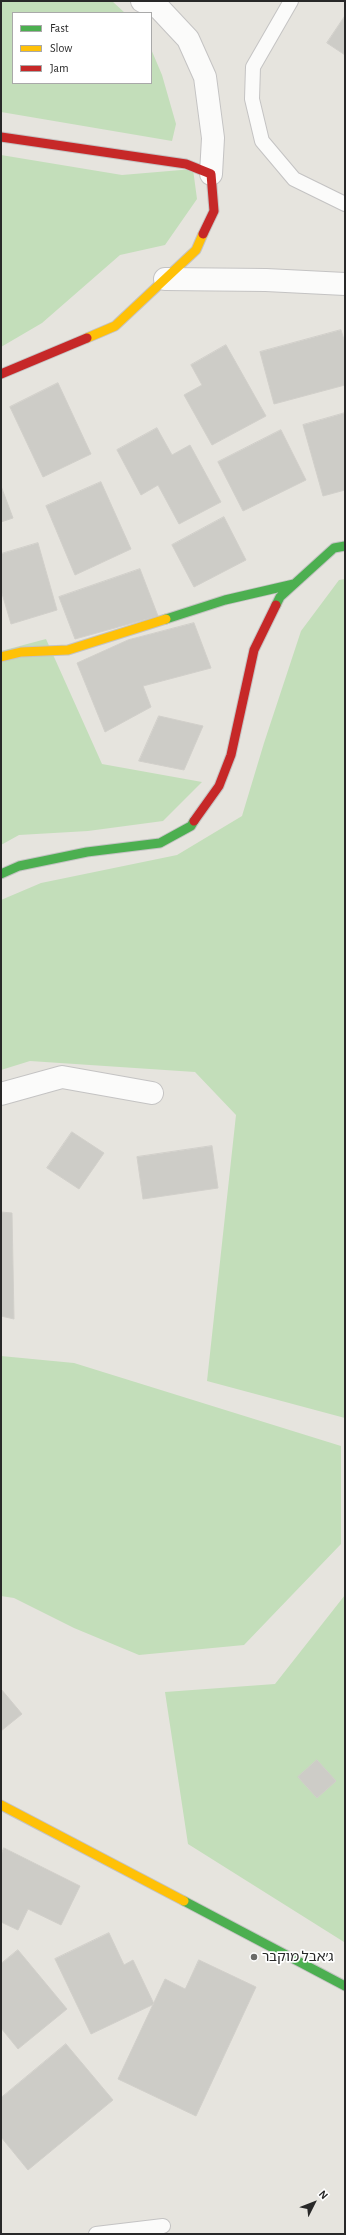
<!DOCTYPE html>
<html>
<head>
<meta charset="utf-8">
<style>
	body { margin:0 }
	#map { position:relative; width:346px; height:2235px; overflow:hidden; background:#e6e4de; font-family:"Alegreya Sans",sans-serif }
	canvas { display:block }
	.frame { position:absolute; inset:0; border:2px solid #282828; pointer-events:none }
	.legend { position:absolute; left:12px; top:12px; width:140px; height:72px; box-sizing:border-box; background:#fff; border:1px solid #a9a9a9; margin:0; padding:5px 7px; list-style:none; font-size:12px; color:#282828 }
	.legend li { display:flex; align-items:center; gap:8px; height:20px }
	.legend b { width:20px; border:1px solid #a9a9a9 }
	.north { position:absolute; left:294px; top:2183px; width:40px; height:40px; -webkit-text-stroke:3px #fff; paint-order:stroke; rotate:48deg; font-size:11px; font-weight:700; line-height:16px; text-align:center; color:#282828 }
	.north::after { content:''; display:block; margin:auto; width:14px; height:18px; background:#282828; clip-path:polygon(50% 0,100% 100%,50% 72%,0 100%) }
</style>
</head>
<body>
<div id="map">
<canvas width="346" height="2235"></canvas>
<div class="frame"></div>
<ul class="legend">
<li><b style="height:5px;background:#4caf50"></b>Fast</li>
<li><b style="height:5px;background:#ffc107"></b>Slow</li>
<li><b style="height:5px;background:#c62828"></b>Jam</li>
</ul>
<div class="north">N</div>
</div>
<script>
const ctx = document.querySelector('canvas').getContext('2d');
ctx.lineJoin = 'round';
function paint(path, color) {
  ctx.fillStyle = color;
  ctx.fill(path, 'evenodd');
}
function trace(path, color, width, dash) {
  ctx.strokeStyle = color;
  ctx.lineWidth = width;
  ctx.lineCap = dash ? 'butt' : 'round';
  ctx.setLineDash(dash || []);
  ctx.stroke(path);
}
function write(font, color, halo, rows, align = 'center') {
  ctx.font = font + ' "Alegreya Sans","Noto Sans Hebrew",sans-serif';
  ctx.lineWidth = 3.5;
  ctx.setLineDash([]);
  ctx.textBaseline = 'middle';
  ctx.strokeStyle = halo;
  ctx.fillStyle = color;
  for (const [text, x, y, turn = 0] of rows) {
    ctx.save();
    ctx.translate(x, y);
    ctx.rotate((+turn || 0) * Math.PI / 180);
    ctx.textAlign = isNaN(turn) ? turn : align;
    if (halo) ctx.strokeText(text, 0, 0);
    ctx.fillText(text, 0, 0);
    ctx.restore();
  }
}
const green = new Path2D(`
	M1,1H112L125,13H13V83H151V49L162,75L176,124L172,141L1,112Z
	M1,155L122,175L193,169L197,199L165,245L120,255L42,323L1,347Z
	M345,579V1418L207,1381L236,1115L195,1072L30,1061L1,1070V900L41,883L177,855L242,816L264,743L301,631L339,580Z
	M46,639L102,764L202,782L163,821L88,831L19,835L1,845V651Z
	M1,1356L74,1363L341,1446V1544L244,1645L139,1655L74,1628L14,1598L1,1596Z
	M345,1595V1940L344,1942L188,1844L165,1692L275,1684Z`);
const building = new Path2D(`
	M345,16V55L327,43Z
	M341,330L345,343V385L274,404L260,352Z
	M226,345L266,416L212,445L184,395L202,385L191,365Z
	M58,383L91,454L43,477L10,407Z
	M345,413V490L323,496L303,425Z
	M157,428L172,455L190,445L221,502L179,524L158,485L141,495L117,450Z
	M281,430L306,480L243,511L218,462Z
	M101,482L131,549L75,575L46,506Z
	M1,486L13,518L1,522Z
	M224,517L246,560L194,587L172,545Z
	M38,543L57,610L11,624L1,590V554Z
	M140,569L158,616L75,639L59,597Z
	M194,623L211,668L143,686L151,707L105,732L77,663L128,640Z
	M159,716L203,726L184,770L139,761Z
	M72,1132L104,1153L79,1189L47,1168Z
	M212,1146L218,1188L143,1199L137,1157Z
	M1,1212L12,1213L14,1319L1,1316Z
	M1,1689L22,1714L1,1731Z
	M317,1760L336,1781L317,1798L298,1777Z
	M4,1848L80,1886L61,1925L28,1909L18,1930L1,1922V1855Z
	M109,1933L124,1965L133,1960L154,2004L91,2034L55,1959Z
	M18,1950L67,2009L18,2049L1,2028V1964Z
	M199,1960L256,1987L196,2116L118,2079L165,1979L185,1989Z
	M66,2044L113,2100L28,2170L1,2137V2098Z`);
const lane = new Path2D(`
	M291,1L253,67L252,99L262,141L294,179L345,204
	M96,2234L163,2226`);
const street = new Path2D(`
	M142,1L159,8L188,39L205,77L213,138L211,174
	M165,279L266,280L345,284
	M1,1094L62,1077L152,1093`);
const fast = new Path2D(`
	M276,605L280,597L334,548L345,546
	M166,619L225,600L294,584
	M1,874L19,866L87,852L160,843L191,826L194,821
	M184,1901L345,1986`);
const slow = new Path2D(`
	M87,338L115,326L196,250L203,234
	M1,657L21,652L68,650L166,619
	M1,1805L184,1901`);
const jam = new Path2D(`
	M1,137L186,164L211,174L214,211L203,234
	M1,374L87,338
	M194,821L219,786L231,755L254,650L276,605`);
const markers = [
	[254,1957,4,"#6a6a68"]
];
const poiNames = [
	["ג׳אבל מוקבר",262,1957]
];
paint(green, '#c3deba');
paint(building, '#cdccc7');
trace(building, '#d1cfca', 1);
trace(lane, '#c4c3c3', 16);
trace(street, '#c4c3c3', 24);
trace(fast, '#c4c3c3', 11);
trace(slow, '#c4c3c3', 11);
trace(jam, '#c4c3c3', 11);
trace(lane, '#fbfbfa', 14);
trace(street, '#fbfbfa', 22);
trace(fast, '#4caf50', 9);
trace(slow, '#ffc107', 9);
trace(jam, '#c62828', 9);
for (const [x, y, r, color] of markers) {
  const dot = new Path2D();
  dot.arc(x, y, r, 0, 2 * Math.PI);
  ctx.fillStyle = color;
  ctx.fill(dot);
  trace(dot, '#fff', 1.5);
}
write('14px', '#282828', '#fff', poiNames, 'left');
</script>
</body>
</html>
